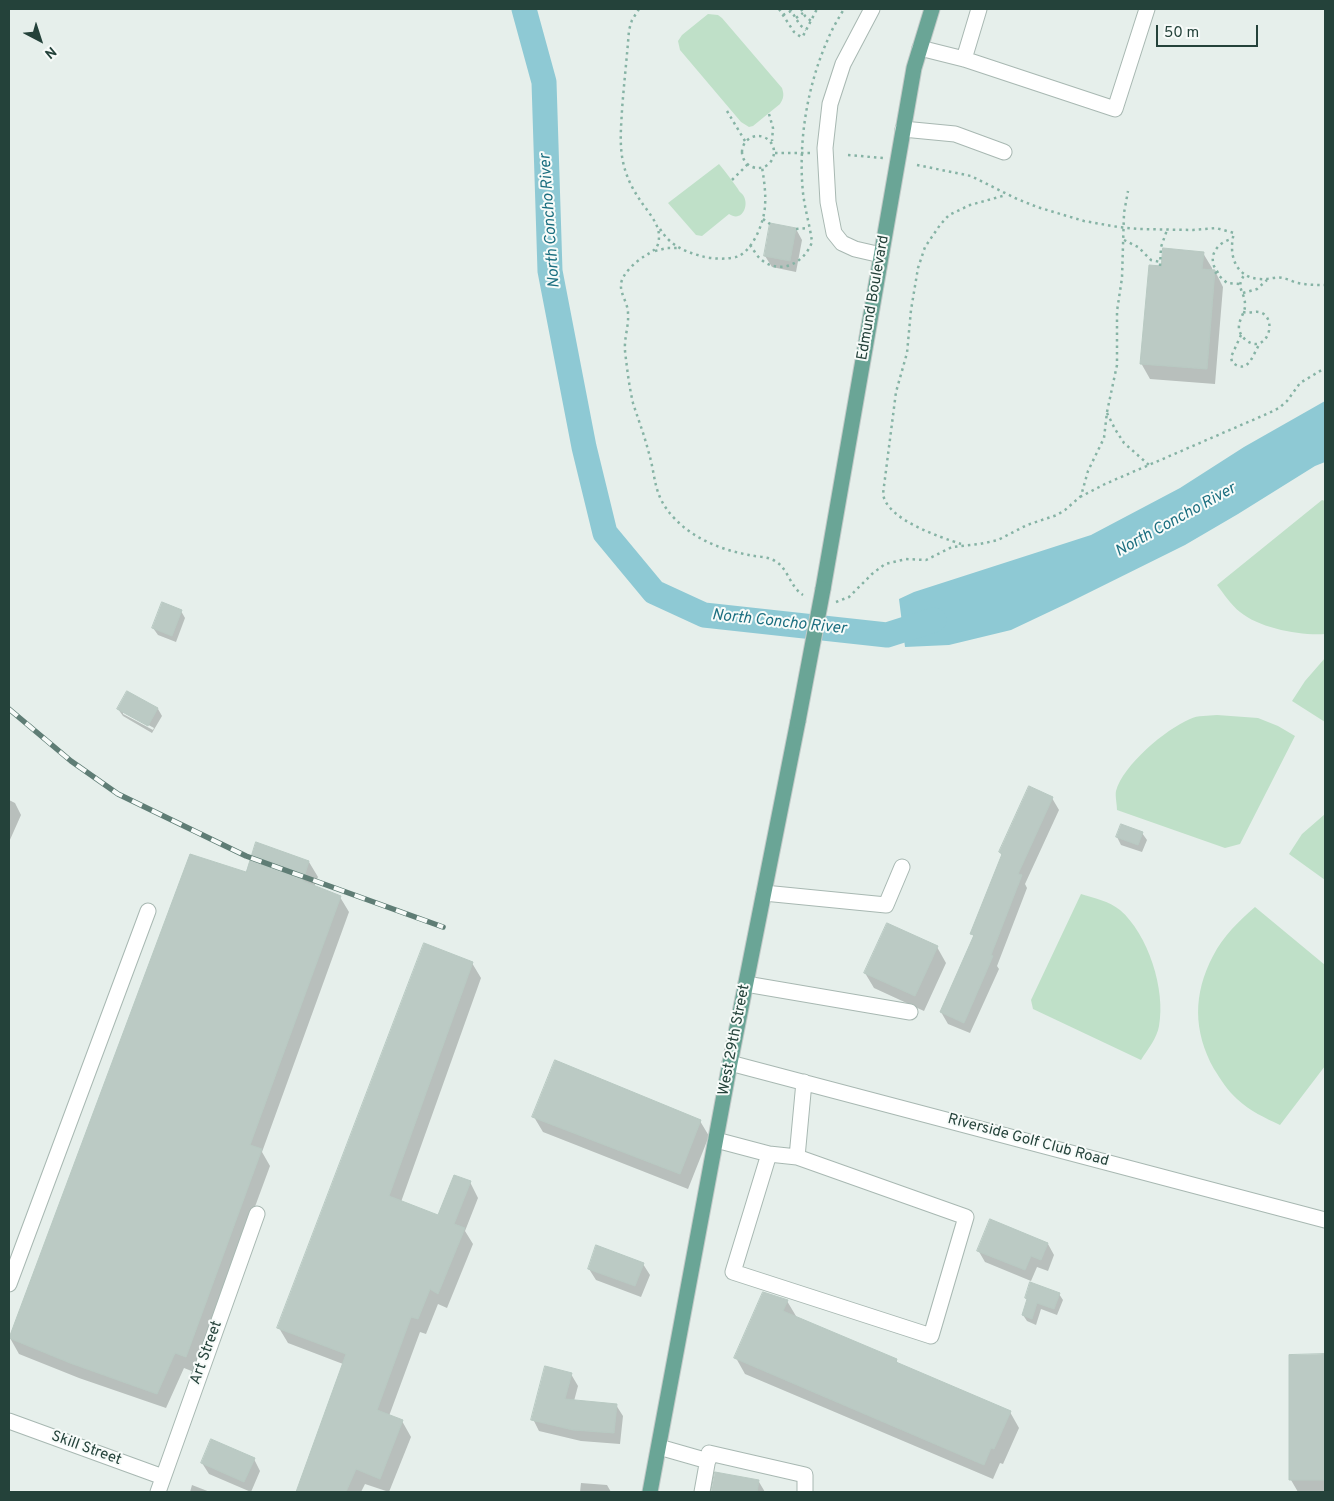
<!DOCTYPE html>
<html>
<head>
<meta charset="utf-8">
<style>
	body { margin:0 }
	#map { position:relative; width:1334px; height:1501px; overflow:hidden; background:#e6efeb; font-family:Overpass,sans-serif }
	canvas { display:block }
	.frame { position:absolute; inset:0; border:10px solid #24423a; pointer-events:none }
	.north { position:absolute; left:15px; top:15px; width:50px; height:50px; -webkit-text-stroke:4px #f7fbf9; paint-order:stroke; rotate:140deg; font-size:14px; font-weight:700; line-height:20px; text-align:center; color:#24423a }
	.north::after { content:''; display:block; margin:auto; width:18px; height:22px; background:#24423a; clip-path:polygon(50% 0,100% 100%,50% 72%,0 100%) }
	.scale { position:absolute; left:1156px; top:25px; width:102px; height:22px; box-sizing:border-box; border:2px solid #24423a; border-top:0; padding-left:6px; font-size:15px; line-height:18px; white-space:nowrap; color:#24423a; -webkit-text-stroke:4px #f7fbf9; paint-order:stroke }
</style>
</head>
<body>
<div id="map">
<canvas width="1334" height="1501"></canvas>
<div class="frame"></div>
<div class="north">N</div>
<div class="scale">50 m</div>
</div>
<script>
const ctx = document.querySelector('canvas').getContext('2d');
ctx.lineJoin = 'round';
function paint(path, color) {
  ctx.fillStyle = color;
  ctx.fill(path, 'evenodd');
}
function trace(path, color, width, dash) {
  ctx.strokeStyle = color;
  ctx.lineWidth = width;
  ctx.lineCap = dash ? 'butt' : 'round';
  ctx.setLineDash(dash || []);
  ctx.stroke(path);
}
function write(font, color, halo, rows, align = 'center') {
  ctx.font = font + ' Overpass,sans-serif';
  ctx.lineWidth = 4;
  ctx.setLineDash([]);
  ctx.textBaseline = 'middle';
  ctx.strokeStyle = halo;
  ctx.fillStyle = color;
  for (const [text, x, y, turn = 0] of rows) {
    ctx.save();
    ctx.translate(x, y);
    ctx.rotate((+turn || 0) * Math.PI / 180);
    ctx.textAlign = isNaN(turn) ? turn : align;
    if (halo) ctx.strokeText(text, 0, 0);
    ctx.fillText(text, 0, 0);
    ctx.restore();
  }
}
const green = new Path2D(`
	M708,14L718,15L722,18L782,88C784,94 784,98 780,104L753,126L749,127L741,122L680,50L678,41L682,35Z
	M719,164C726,172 732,181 738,189C739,192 742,193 743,195C750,205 742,223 729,214L702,236L696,235L668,203Z
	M1322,500L1325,501V634C1301,636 1259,628 1240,612C1231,605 1224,594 1217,585Z
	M1325,658V722L1292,701L1305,681Z
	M1217,715L1258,718L1278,726L1295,736L1240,844L1225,848L1117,810C1117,804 1115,796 1116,791C1123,765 1166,729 1190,719C1198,715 1208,716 1217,715Z
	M1325,814V880L1289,854L1302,834Z
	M1081,894C1094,898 1109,901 1120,910C1148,934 1166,990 1159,1026C1157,1038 1148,1049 1141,1060L1033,1009L1031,1000Z
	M1255,907L1325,965V1066L1280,1125C1265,1118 1250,1111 1237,1099C1228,1091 1221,1080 1214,1069C1193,1031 1193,994 1213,956C1223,936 1239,921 1255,907Z`);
const water = new Path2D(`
	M1325,401V462L1315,466L1238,514L1185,545L1068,603L1011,630L949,645L905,647L899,599L914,592L1091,535L1180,488L1244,447Z`);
const shadow = new Path2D(`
	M796,229L802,240L796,272L772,267L765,256Z
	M1203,253L1212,268V271H1215L1223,287L1215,384L1150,379L1141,363L1162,267Z
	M181,611L185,618L176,642L158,635L153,628Z
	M128,693L158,709L162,716L152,733L123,716L118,709ZM123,711L154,728L153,730L123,714Z
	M1052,798L1059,810L1025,884L1027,888L997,966L999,969L970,1033L948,1024L941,1012L974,937L972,934L1002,856L1000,852Z
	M9,800L15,803L21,815L9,842Z
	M1142,833L1147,840L1142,852L1121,845L1117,837Z
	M309,862L318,877L314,887L340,897L349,912L262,1152L270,1166L194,1372L184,1368L166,1408L79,1378L19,1354L10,1338L246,873Z
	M937,947L946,963L924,1011L874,988L865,973Z
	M472,963L481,978L401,1202L439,1217L470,1182L478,1198L465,1231L473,1244L447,1308L438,1304L426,1334L420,1332L389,1416L402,1421L411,1437L389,1492L365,1484L361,1492H298L343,1364L288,1343L279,1328Z
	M534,1117L700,1121L709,1136L688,1189L543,1132Z
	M1048,1244L1054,1255L1048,1271L1037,1267L1031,1281L985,1262L978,1250Z
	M643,1264L650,1275L641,1297L596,1280L589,1269Z
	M1059,1294L1063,1300L1057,1315L1041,1309L1036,1325L1027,1321L1023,1315L1028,1301L1026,1298Z
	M787,1301L796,1316V1318L896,1360L899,1365L1010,1412L1019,1428L1003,1464L1000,1463L993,1479L745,1374L736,1358Z
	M1325,1355V1492H1298L1291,1480L1290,1356Z
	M571,1374L578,1386L574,1401L616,1405L623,1416L620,1444L581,1441L539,1431L533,1419Z
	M254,1459L260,1471L251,1492L209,1474L202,1463Z
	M716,1473L759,1482L765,1492H713Z
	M581,1483L607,1485L611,1492H580Z
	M192,1485L210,1492H190Z`);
const river = new Path2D(`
	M524,9L544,82L550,271L584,447L605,533L654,592L704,615L887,635L934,620`);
const building = new Path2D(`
	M770,223L796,228L790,261L764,256Z
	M1163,248L1204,252L1202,269L1215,270L1207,369L1140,364L1149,265L1161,266Z
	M162,602L182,610L172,636L152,628Z
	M127,691L158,708L148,726L117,709Z
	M1029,786L1053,797L1018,874L1022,875L991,955L993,956L964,1023L940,1012L974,935L970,934L1002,854L999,852Z
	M1121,824L1143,832L1138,845L1116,837Z
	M256,842L309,861L303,881L341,896L250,1145L262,1149L186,1357L175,1353L157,1394L70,1363L9,1338L190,854L246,872Z
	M887,923L938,946L915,996L864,973Z
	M424,943L473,962L389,1196L438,1215L454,1175L471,1181L454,1224L465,1228L438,1294L430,1289L418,1319L411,1317L377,1410L403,1420L380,1479L356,1469L346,1492H296L346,1354L277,1328Z
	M555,1060L701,1120L680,1174L532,1117Z
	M990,1219L1048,1243L1041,1260L1031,1256L1025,1270L977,1251Z
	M596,1245L644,1263L635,1286L588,1269Z
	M1030,1282L1060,1293L1054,1309L1037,1303L1032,1319L1022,1315L1027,1299L1025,1298Z
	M763,1292L788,1300L783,1311L897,1359L896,1362L1011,1411L994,1449L991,1448L984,1465L734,1358Z
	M1325,1354V1480H1289V1355Z
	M545,1366L572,1373L565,1399L617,1404L614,1433L573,1430L531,1420Z
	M211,1439L255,1458L244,1482L201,1463Z
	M715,1472L759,1480L757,1492H711Z`);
const path = new Path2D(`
	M639,9L632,20L629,30C627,57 624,83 622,110C621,129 619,147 624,166C627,178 633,190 640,200C647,211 659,223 659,236C659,249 654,250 645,256C636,261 622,274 621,284C620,294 628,303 628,313C629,326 624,338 625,351C627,368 629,386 633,403C638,419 644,434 648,450C657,479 652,495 675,519C694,539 722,550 749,555C757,557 767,556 775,561C788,568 790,587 803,595
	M779,9L794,32L801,37L803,36L817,9
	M790,9L800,25L806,30
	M801,9L805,16L811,21
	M783,15L791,11
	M796,18L803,13
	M727,111L745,141
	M769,114L773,128L772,141
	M742 152a16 16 0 1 1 32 0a16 16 0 1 1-32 0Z
	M775,153H811
	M848,155L883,158
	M917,165L971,176L1015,198L1037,207L1084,221L1118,227L1138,229L1193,230L1216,228L1234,233C1228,254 1235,278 1260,279C1268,280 1276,276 1283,278C1288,279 1293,282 1298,283C1307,285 1316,285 1325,285
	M732,180L748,164
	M763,219L770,224
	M660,229C670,245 683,251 701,256C711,259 729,260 739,256C754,248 764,222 765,206C766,193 764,180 762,167
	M796,229L809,228
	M1124,240L1138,247L1151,260L1160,262
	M750,245C754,250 757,257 763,261C782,275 805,262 812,242C810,226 805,210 803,193C798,142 807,86 828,39C832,29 838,19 844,9
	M655,251L667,248H677
	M1160,266L1161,247L1167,230
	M1215,272L1227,283L1240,284
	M1218,273C1216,269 1213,266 1213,262C1211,250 1222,241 1232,239
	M1243,293L1257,289L1267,280
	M1243,312C1250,314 1256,310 1262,313C1278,321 1266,354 1247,341C1243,338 1240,334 1239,329C1238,321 1244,314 1245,307C1246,291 1234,289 1245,274
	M1241,335L1231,357L1232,362C1248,376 1253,354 1259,345
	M1107,413L1115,429L1124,443L1149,465
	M1080,497L1105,484L1269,413L1279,408L1287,401L1300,383L1325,368
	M961,544C940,537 887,520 883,494L896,392L907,353L911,310L918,268L925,247L940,225L949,215L970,205L1006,195
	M836,602L849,597L872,574L885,564L906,559L926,560L952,547L980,544L998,540L1027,525L1057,515L1065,510L1081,496L1088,471L1104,438L1107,412L1117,365V311L1122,278L1124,213L1128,191`);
const minor = new Path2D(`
	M872,9L843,64L830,104L825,148L828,202L834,233L842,243L855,249L881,255
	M920,48L964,59L1115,109L1147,9
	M964,59L979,9
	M903,129L955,134L1004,152
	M764,893L886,905L902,867
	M746,984L910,1012
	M730,1063L1325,1220
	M716,1140L769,1154L797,1157L966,1217L931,1336L733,1272L769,1154
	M797,1157L804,1082
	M9,1284L148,911
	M9,1421L163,1477
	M659,1447L708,1461
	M158,1492L257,1214
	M702,1492L709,1453L805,1475V1492`);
const major = new Path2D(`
	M823,589L914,68L932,9
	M650,1492L730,1063L798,721`);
const rail = new Path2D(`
	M9,709L71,761L118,794L246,856L443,927`);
const majorBridge = new Path2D(`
	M798,721L823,589`);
const streetNames = [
	["Edmund Boulevard",874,298,-80],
	["West 29th Street",735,1040,-79],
	["Riverside Golf Club Road",1028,1141,15],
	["Art Street",207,1353,-70],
	["Skill Street",86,1449,20]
];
const waterNames = [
	["North Concho River",551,221,-94],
	["North Concho River",1176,521,-29],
	["North Concho River",779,623,6]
];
paint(green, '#bfe0c8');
paint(water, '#8ec9d4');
paint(shadow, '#0003');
trace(river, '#8ec9d4', 25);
paint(building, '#bbcac4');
trace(building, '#b8c9c2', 1);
trace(minor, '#a8b8b2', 17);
trace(major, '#c2cac8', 17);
trace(path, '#86b3a5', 2.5, [2.5, 4]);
trace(minor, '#fff', 15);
trace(major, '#6aa596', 15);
trace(rail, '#5f7d75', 5.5);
trace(rail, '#f7fbf9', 4, [11]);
trace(majorBridge, '#c2cac8', 17, []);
trace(majorBridge, '#6aa596', 15);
write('15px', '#24423a', '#f7fbf9', streetNames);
write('italic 16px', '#1c6f80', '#f7fbf9', waterNames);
</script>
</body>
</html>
